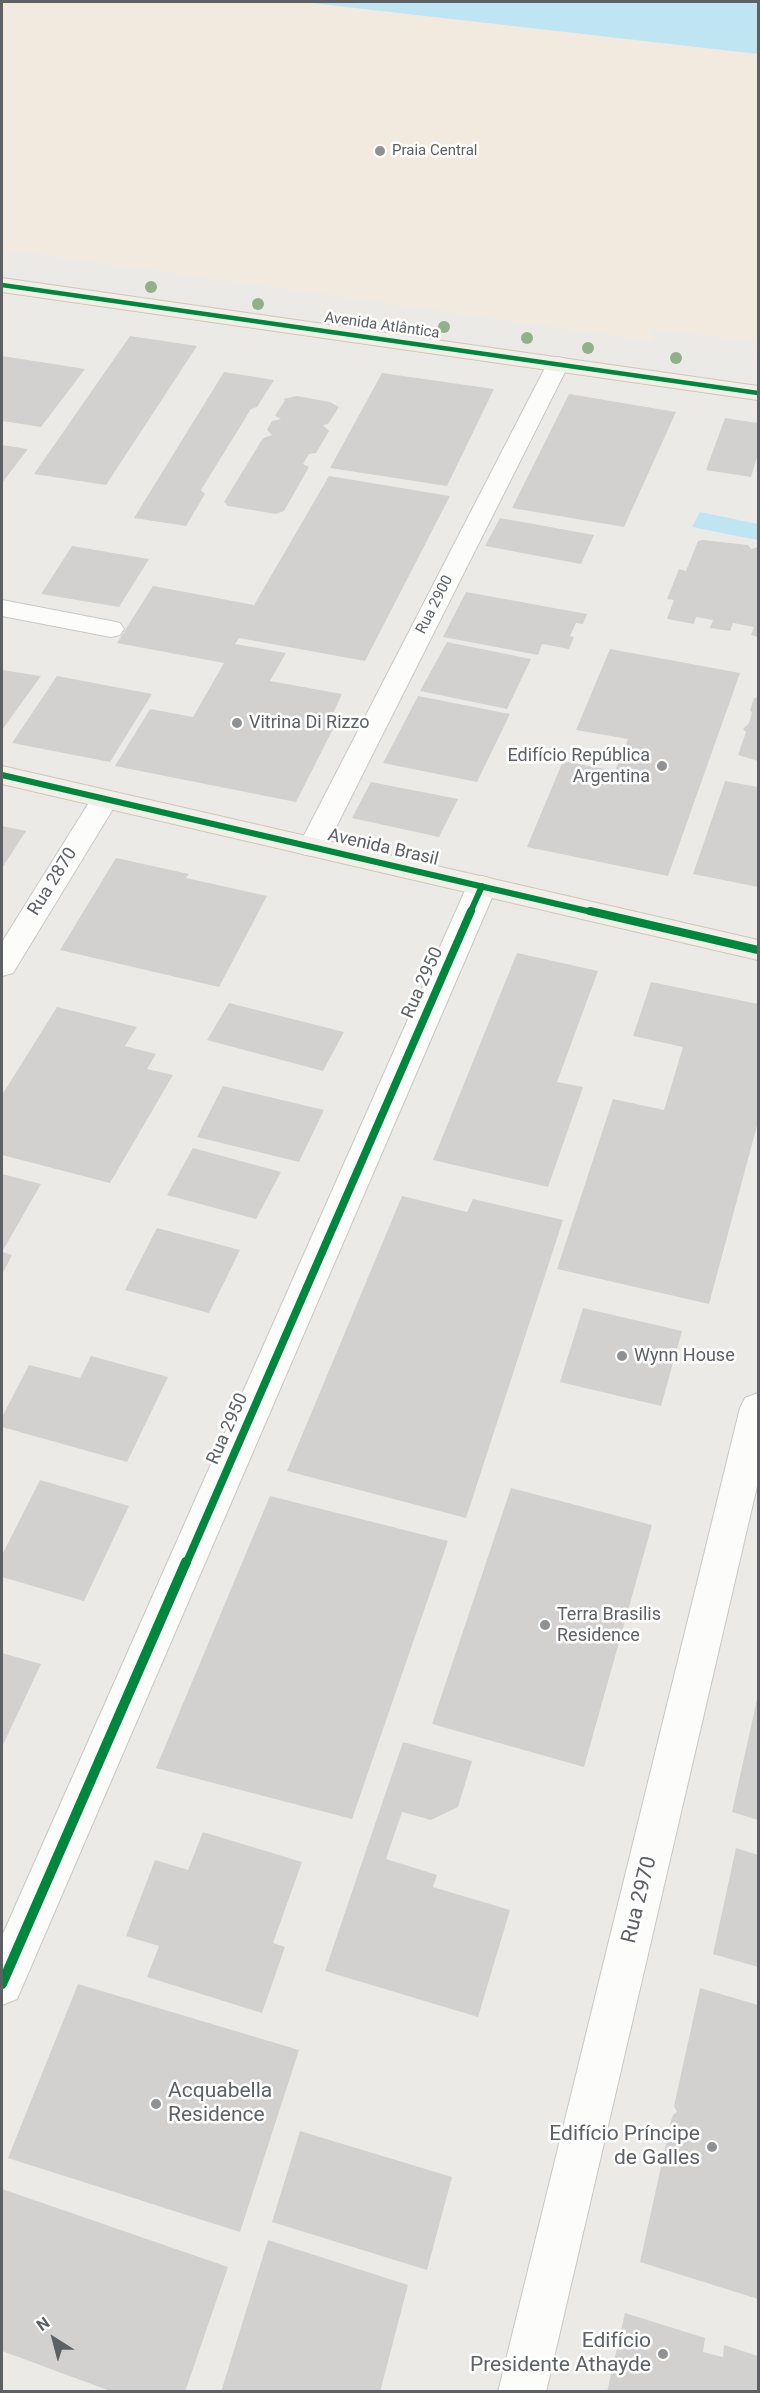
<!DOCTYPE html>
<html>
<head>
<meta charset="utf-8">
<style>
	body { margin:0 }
	#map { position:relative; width:760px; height:2393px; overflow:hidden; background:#eceae7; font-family:Roboto,sans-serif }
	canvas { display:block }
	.frame { position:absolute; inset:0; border:3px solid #5d6164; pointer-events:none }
	.north { position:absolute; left:24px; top:2309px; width:60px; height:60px; -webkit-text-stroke:4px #fff; paint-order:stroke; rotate:324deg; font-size:16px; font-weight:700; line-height:24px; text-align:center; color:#5d6164 }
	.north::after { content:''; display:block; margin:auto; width:21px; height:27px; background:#5d6164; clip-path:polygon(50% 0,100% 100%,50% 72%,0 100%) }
</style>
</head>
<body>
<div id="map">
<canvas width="760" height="2393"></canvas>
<div class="frame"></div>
<div class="north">N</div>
</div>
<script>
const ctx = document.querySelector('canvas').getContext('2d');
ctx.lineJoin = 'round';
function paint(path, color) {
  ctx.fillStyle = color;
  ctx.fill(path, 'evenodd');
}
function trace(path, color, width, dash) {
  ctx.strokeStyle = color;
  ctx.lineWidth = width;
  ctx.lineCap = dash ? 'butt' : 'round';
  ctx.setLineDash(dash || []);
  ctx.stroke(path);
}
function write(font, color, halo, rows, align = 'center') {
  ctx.font = font + ' Roboto,sans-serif';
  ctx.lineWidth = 5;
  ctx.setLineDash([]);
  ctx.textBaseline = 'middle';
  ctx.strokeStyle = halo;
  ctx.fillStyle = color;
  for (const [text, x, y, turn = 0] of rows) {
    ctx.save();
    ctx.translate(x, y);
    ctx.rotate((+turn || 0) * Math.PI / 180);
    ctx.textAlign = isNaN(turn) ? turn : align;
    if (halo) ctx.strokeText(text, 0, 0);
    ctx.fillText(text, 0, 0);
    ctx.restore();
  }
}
const sand = new Path2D(`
	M2,2H303L758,54V359L754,358L756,342L653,329L652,341L2,249Z`);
const water = new Path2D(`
	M303,2H758V54Z
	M700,512L758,524L757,540L692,527Z`);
const building = new Path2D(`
	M130,336L197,346L106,485L34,474Z
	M2,356L85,369L41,427L2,421Z
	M224,372L274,380L257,407L251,409L201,490L205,494L186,526L134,518Z
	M382,373L494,389L447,486L330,468Z
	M569,394L676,412L624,527L512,508Z
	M297,396L330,402L339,407L328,424L323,425L329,431L316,453L309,454L303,464L309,467L284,511L276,514L228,506L224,502L263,438L272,435L267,430L272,421L281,419L275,416L285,400L283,399Z
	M725,418L758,423V454L751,477L706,470Z
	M2,445L28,449L2,483Z
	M329,476L450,496L365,661L239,638L235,644L286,653L270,681L342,694L329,722L336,723L296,802L115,766L150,709L193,717L224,663L117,643L153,586L254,605Z
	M500,518L594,535L581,564L485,546Z
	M703,540L748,545L751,549L758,547V637L751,635L754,627L733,623L730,631L710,628L713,620L696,617L694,624L667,619L674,600L667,599L679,569L686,571L698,541Z
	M72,546L149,559L119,607L41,594Z
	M466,592L587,614L583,624L576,623L570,636L574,637L569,649L542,644L538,655L443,637Z
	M447,642L531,659L507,709L420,691Z
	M610,649L740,673L668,876L527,847L563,761L615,771L628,739L576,730Z
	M2,670L41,676L2,730Z
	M57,676L152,694L110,762L12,743Z
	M418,696L510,714L477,782L383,763Z
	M758,697V761L738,755L746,732L743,729L749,723L752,713L750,710L754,698Z
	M725,781L758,787V887L693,874Z
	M371,782L458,799L439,837L352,818Z
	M2,826L26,831L2,868Z
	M116,858L189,874L186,878L267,896L219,987L60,950Z
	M517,953L598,971L557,1082L583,1087L548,1187L433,1160Z
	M651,982L758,1004V1122L709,1304L557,1269L613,1099L664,1110L683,1047L633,1036Z
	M229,1003L344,1032L323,1071L207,1040Z
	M57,1007L137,1027L125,1046L156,1054L147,1069L173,1075L110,1183L2,1155V1095Z
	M223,1086L324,1110L299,1162L197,1137Z
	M193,1148L281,1172L256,1219L167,1195Z
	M2,1174L41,1184L2,1252L12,1255L2,1275Z
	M402,1196L467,1212L473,1199L563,1220L466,1518L287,1471Z
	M157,1228L240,1250L209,1313L125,1290Z
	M583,1308L682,1331L661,1406L560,1382Z
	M91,1356L168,1377L127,1462L2,1427V1417L29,1365L80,1378Z
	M40,1480L129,1506L84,1601L2,1577V1555Z
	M511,1488L652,1525L584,1767L432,1724Z
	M270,1496L448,1541L352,1819L156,1768Z
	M2,1653L41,1664L2,1747Z
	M758,1695V1820L732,1812Z
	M403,1742L472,1761L458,1807L431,1820L402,1812L386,1859L437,1875L433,1887L510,1910L478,2017L325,1971Z
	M203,1832L302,1862L273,1943L285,1947L262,2013L147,1977L159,1946L126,1936L155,1860L188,1870Z
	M736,1848L758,1855V1967L713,1954Z
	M78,1984L299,2050L240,2232L8,2158Z
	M700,1988L758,2005V2299L640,2262L668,2135L674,2130L670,2124L673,2115L677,2112L674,2106Z
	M300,2131L452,2177L427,2270L272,2222Z
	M2,2189L228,2267L185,2392H113L2,2351Z
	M268,2240L408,2285L380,2392H221Z
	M625,2313L705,2338L703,2352L723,2357L724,2345L758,2356V2392H607Z`);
const minor = new Path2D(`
	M558,357L566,359L569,364L326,847L322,854L312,856L302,854L298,847L547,364L550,359Z
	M2,600L111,621L120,623L124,629L120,635L111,637L2,616Z
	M105,790L115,793L119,799L13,973L2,976V942L95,793Z
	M482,876L492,879L497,886L17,1999L2,2005V1936L467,886L472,879Z
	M758,1393V1482L546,2392H498L740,1408L745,1398Z`);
const primary = new Path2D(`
	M2,278L758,386V400L2,292Z
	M2,766L758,940V960L2,784Z`);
const cyclewayFar3 = new Path2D(`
	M2,285L758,393`);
const cyclewayFar2 = new Path2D(`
	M2,775L596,913
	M470,913L482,886`);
const cyclewayFar1 = new Path2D(`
	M590,911L758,950
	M186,1564L471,911`);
const cycleway = new Path2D(`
	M2,1984L186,1562`);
const trees = [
	[151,287],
	[258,304],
	[444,327],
	[527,338],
	[588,348],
	[676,358]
];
const markers = [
	[380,151,6,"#8f9192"],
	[237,723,6,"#8f9192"],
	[662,766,6,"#8f9192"],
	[622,1356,6,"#8f9192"],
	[545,1625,6,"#8f9192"],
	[156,2104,6,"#8f9192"],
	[712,2147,6,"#8f9192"],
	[663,2354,6,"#8f9192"]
];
const farPoinames = [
	["Praia Central",392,151]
];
const farStreetnames = [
	["Avenida Atlântica",382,326,8],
	["Rua 2900",435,605,-63]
];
const poiNames = [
	["Vitrina Di Rizzo",249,723],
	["Edifício República",650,756,"right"],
	["Argentina",650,777,"right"],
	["Wynn House",634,1356],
	["Terra Brasilis",557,1615],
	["Residence",557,1636]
];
const streetNames = [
	["Avenida Brasil",383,848,13],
	["Rua 2870",53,882,-58],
	["Rua 2950",423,983,-66],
	["Rua 2950",228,1429,-66]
];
const nearStreetnames = [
	["Rua 2970",640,1900,-76]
];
const nearPoinames = [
	["Acquabella",168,2092,"left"],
	["Residence",168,2116,"left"],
	["Edifício Príncipe",700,2135],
	["de Galles",700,2159],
	["Edifício",651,2342],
	["Presidente Athayde",651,2366]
];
paint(sand, '#f2eade');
paint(water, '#bfe5f2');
paint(building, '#d3d1d0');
trace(minor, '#c8c8c7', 2);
trace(primary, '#d2c6b7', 2);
paint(minor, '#fcfcfb');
paint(primary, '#f2efe9');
trace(cyclewayFar3, '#00873e', 4.5);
trace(cyclewayFar2, '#00873e', 6);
trace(cyclewayFar1, '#00873e', 8);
trace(cycleway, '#00873e', 10);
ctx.fillStyle = '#91b18a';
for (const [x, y] of trees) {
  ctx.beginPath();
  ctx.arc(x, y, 6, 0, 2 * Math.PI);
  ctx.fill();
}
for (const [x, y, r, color] of markers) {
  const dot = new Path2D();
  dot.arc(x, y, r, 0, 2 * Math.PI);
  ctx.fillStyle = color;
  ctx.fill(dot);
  trace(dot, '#fff', 2);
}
write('15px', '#5d6164', '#fff', farPoinames, 'left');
write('15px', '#5d6164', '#fff', farStreetnames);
write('18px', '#5d6164', '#fff', poiNames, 'left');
write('18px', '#5d6164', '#fff', streetNames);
write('21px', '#5d6164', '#fff', nearStreetnames);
write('21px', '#5d6164', '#fff', nearPoinames, 'right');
</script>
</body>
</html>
